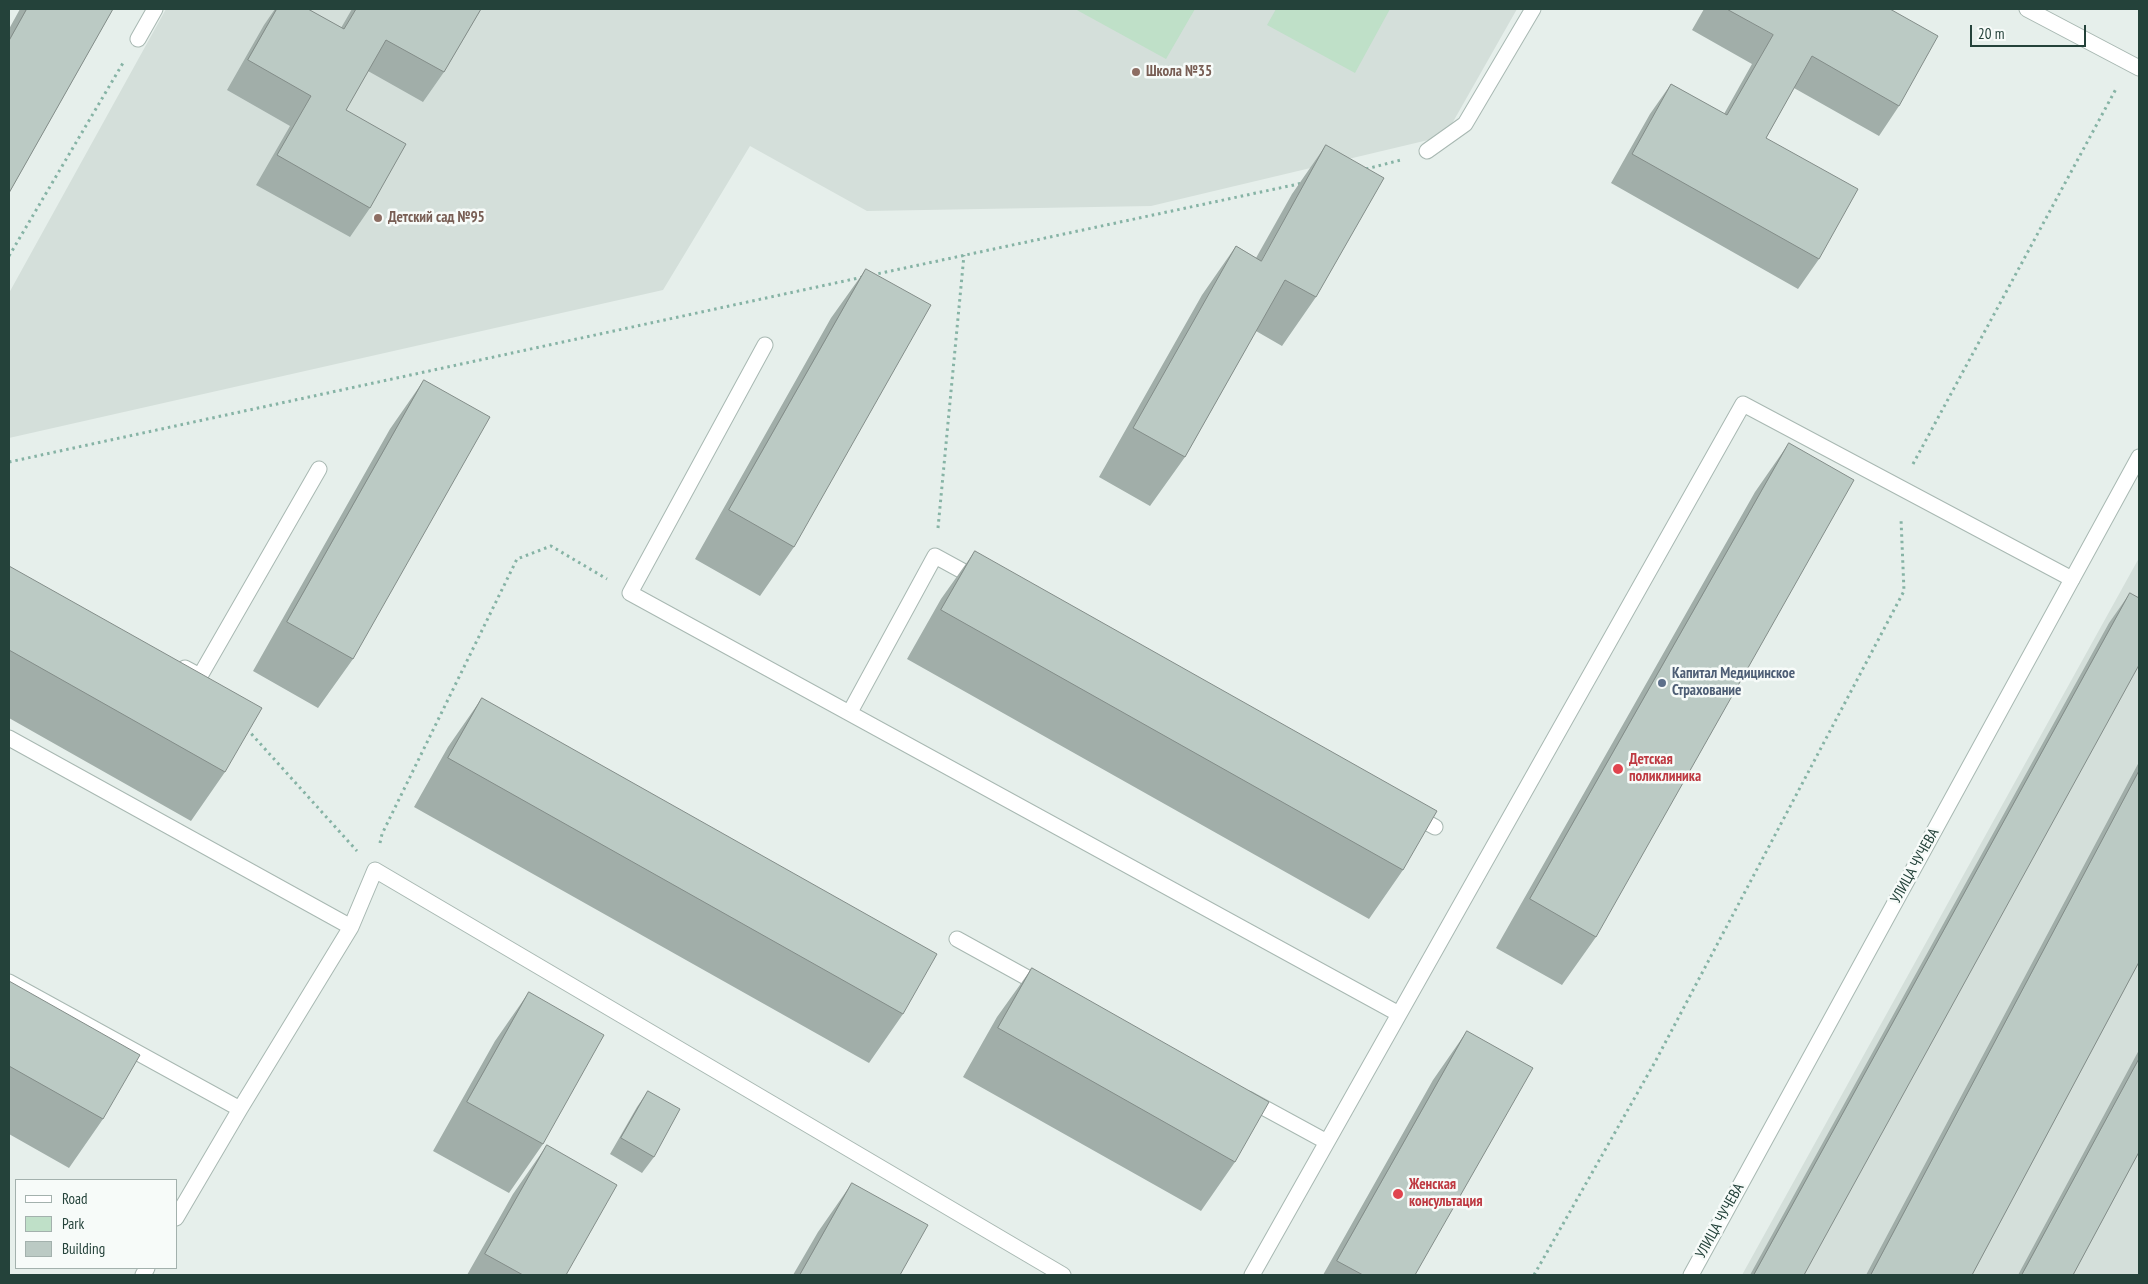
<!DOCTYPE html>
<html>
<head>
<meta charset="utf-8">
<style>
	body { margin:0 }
	#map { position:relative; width:2148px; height:1284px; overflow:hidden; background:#e6efeb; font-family:"PT Sans Narrow",sans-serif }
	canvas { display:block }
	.frame { position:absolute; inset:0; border:10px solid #24423a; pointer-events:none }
	.legend { position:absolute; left:15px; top:1179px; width:162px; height:90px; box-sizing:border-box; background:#f7fbf9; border:1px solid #a3b1ad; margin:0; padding:6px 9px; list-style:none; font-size:15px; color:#24423a }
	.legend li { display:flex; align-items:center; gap:10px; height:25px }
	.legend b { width:25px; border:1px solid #a3b1ad }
	.scale { position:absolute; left:1970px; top:25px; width:116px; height:22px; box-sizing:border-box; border:2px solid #24423a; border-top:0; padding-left:6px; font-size:15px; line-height:18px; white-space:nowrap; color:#24423a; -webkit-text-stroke:4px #f7fbf9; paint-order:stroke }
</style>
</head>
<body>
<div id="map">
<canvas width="2148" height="1284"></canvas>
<div class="frame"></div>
<ul class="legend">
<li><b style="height:6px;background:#fff"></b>Road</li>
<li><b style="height:14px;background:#bfe0c8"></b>Park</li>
<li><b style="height:14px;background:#bbcac4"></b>Building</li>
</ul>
<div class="scale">20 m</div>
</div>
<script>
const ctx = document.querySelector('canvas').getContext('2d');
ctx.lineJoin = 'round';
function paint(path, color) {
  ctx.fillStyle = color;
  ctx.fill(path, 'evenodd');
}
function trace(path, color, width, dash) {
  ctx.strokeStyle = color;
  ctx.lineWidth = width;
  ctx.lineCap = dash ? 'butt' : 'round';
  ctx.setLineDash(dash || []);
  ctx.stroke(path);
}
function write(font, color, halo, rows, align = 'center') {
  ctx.font = font + ' "PT Sans Narrow",sans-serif';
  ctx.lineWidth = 5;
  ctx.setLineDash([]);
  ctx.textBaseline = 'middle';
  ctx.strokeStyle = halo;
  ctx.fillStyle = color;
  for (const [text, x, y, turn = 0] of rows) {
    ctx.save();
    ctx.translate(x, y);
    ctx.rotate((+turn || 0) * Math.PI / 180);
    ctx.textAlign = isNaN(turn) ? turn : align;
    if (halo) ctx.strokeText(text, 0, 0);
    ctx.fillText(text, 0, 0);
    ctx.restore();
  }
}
const built = new Path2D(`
	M166,9H1517L1445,136L1151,206L867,211L750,146L663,290L9,438V293Z
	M2139,558V1275H1742Z`);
const green = new Path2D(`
	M1075,9H1195L1166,59Z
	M1276,9H1390L1355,73L1267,25Z`);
const path = new Path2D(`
	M1366,169L1401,160
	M9,256L123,63
	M872,275L1303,183
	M9,462L863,277
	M1913,464L2117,87
	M938,528L964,255
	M247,729L357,851
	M380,843L382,834L517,559L551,546L607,579
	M1534,1275L1655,1062L1904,591L1901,519`);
const lane = new Path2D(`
	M2027,9L2139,68
	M138,39L155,9
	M1427,151L1465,124L1533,9
	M765,345L630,593L1399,1014
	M185,668L200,676L319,469
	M850,712L935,556L979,580
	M9,738L351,927
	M1413,815L1435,827
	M957,939L1044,987
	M9,982L240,1109
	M1248,1099L1327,1142
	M176,1218L240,1109L351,927L375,870L1063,1275
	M143,1275L147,1268
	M1252,1275L1743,404L2072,579`);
const street = new Path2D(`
	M1691,1275L2139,457`);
const wall = new Path2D(`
	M20,9H113L9,193V29Z
	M275,9H308L341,28L352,9H481L444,72L423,102L368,71L346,110L370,208L350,237L256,185L290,126L227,90L264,25Z
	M1704,9H1890L1899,106L1879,136L1794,88L1766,138L1819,259L1798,289L1611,183L1650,114L1671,84L1724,114L1752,64L1692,30Z
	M1326,145L1316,297L1282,346L1256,331L1185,457L1150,506L1099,477L1202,295L1236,246L1256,258L1292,194Z
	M866,269L794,547L760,596L695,559L831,318Z
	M424,380L353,659L318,708L253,671L390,429Z
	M1789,443L1596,937L1562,985L1496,948L1755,492Z
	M975,551L1403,870L1369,919L907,659L941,599Z
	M9,566L225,772L191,821L9,718Z
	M2130,593L1804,1275H1750L2109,623Z
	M482,698L903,1014L869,1063L414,807L448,747Z
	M2139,762V962L1972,1275H1866Z
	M1032,968L1235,1162L1201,1211L963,1077L997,1017Z
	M9,981L103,1119L69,1168L9,1134Z
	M529,992L543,1144L509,1193L433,1151L495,1041Z
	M1467,1031L1415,1275H1323L1433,1080Z
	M2139,1050V1152L2073,1275H2018Z
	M648,1091L654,1157L642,1173L610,1154L637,1107Z
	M547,1145L566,1275H467L513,1194Z
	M852,1183L900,1275H793L818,1232Z`);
const building = new Path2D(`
	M27,9H113L9,193V41Z
	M277,9H308L344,29L356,9H481L444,72L386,40L346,110L406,144L370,208L277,155L311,96L248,60Z
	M1727,9H1890L1938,36L1899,106L1812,56L1766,138L1858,189L1819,259L1632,154L1671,84L1727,115L1773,35Z
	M1326,145L1384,178L1316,297L1285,280L1185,457L1133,428L1236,246L1261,261Z
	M866,269L931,305L794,547L729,510Z
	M424,380L490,417L353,659L287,622Z
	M1789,443L1854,480L1596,937L1530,899Z
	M975,551L1437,811L1403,870L941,610Z
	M9,566L262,708L225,772L9,650Z
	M2130,593L2139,598V665L1804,1275H1754Z
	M482,698L937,954L903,1014L448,758Z
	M2139,771V962L1972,1275H1871Z
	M1032,968L1269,1102L1235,1162L998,1028Z
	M9,981L140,1055L103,1119L9,1066Z
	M529,992L604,1035L543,1144L467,1102Z
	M1467,1031L1533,1068L1415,1275H1363L1337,1261Z
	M2139,1059V1152L2073,1275H2022Z
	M648,1091L680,1109L654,1157L621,1138Z
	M547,1145L617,1185L566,1275H523L485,1254Z
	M852,1183L928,1225L900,1275H800Z`);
const markers = [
	[1136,72,5,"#8d6e63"],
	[378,218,5,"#8d6e63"],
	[1662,683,5,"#5c6f8a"],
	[1618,769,6,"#e0444e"],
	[1398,1194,6,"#e0444e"]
];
const educationNames = [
	["Школа №35",1146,72],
	["Детский сад №95",388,218]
];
const serviceNames = [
	["Капитал Медицинское",1672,674],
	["Страхование",1672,691]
];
const healthNames = [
	["Детская",1629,760],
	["поликлиника",1629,777],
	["Женская",1409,1185],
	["консультация",1409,1202]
];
const streetNames = [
	["УЛИЦА ЧУЧЕВА",1915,866,-61],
	["УЛИЦА ЧУЧЕВА",1720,1221,-61]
];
paint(built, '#d4dfda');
paint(green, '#bfe0c8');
trace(lane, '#a8b8b2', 17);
trace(street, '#a8b8b2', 17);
trace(path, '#86b3a5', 3, [2.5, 4]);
trace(lane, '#fff', 15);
trace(street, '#fff', 15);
paint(wall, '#a1aea9');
paint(building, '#bbcac4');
trace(building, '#838d89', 1);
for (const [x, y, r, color] of markers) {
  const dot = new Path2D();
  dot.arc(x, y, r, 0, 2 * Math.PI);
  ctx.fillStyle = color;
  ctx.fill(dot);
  trace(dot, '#f7fbf9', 2);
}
write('bold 15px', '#785e54', '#f7fbf9', educationNames, 'left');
write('bold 15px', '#4e5e75', '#f7fbf9', serviceNames, 'left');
write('bold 15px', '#be3a42', '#f7fbf9', healthNames, 'left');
write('15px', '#24423a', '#f7fbf9', streetNames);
</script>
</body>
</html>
